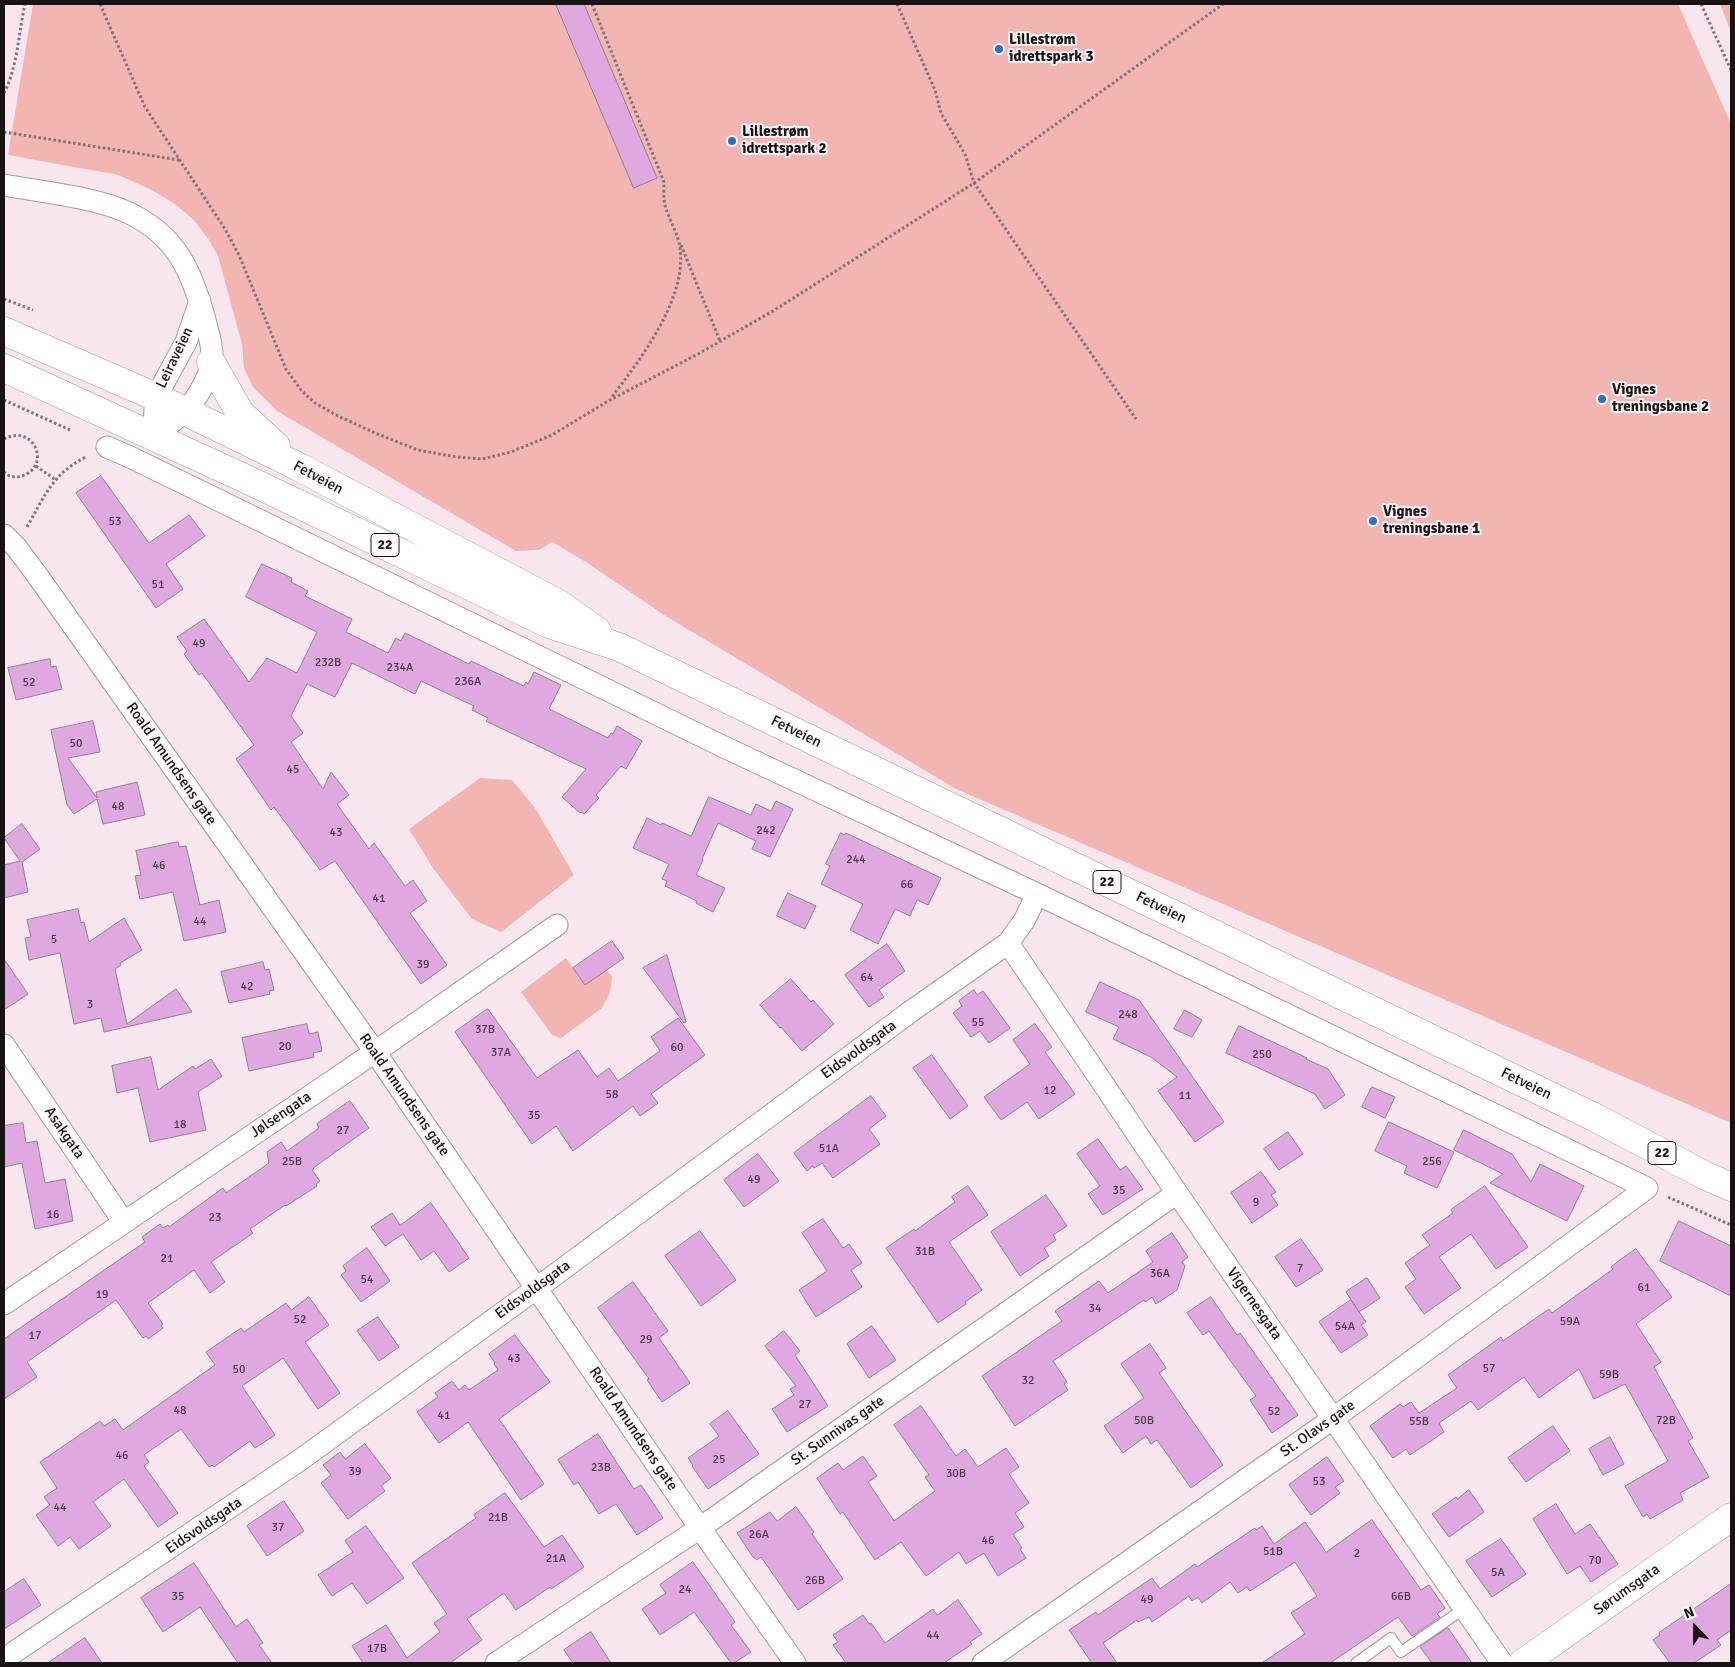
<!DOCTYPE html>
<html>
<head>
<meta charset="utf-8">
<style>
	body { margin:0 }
	#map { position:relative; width:1735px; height:1667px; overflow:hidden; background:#f8e6ef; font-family:Signika,sans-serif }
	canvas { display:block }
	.frame { position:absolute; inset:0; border:5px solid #191316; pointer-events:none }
	.north { position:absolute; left:1670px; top:1602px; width:50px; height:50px; -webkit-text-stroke:4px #fef7fa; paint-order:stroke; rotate:338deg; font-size:14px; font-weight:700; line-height:20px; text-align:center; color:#191316 }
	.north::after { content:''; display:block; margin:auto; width:18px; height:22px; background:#191316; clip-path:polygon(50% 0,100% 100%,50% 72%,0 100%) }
</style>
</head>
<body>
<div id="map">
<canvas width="1735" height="1667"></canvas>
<div class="frame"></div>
<div class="north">N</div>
</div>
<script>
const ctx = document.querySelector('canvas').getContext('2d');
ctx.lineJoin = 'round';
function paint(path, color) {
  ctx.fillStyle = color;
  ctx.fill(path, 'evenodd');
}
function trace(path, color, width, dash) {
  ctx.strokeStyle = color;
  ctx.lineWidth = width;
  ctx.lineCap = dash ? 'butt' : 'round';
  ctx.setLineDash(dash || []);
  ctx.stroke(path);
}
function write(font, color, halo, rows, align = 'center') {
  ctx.font = font + ' Signika,sans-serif';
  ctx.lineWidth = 4;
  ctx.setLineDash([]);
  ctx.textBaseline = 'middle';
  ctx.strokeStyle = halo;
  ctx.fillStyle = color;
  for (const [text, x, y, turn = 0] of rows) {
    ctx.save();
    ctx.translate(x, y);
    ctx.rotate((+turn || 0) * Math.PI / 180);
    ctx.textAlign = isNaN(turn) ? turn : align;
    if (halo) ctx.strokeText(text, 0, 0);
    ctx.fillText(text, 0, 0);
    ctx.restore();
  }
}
const green = new Path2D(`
	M33,4H1678L1731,124V1123L956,789L664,615L586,562L552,542L539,550L516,551L277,411L253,387L244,368L242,344L218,256L209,240L194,220L175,204L150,189L118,175L8,155Z
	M1720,4H1731V32Z
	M480,778L512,780L535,808L574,875L501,932L472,919L433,868L409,829Z
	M566,958L583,982L605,967L612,977L610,992L602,1008L561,1038L552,1035L521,992Z`);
const building = new Path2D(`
	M556,4H584L657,178L634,188Z
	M101,476L149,543L189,515L205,536L166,564L183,589L156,608L76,493Z
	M262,564L292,578L291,582L308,591L305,596L352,619L346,632L388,653L396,638L401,641L405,633L469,664L471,661L524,686L526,682L528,684L534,672L561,685L549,709L608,738L611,733L613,734L617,726L642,741L626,769L621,766L596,795L599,798L584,814L581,812L580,813L562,797L586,769L486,721L488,718L472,710L474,706L421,681L415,694L352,663L335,697L307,684L291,716L303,733L291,742L323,789L331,772L349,795L337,804L369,849L374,843L405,886L413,880L427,901L410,913L447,965L421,984L335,861L320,870L274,807L271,810L236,759L254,745L202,673L199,675L184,654L187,651L177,637L204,619L249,682L267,658L297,673L317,632L246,597Z
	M50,659L51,667L56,666L62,689L16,700L8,668Z
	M93,721L100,752L68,758L97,798L96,792L137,782L145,815L103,824L97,799L74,814L67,805L51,730Z
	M709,797L751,815L756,804L771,811L776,801L793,809L770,857L752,849L756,841L718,823L702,859L703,860L696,875L725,888L713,912L696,903L697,901L665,886L667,881L662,879L669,864L633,848L647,818L661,825L662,823L691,836Z
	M22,824L40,849L22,862L28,892L4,898V865L20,861L4,838Z
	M841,833L844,835L846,833L941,878L928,905L917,900L910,916L895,909L878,944L850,930L863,904L821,884L830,866L826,864Z
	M178,842L179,847L186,846L200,905L219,900L226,932L184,941L173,892L140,899L135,876L141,875L136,851Z
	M788,893L816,906L805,929L777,916Z
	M78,909L81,923L84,922L89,942L124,918L142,950L120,963L121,965L115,969L127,1024L176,989L192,1012L104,1032L101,1018L74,1024L60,953L29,960L25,938L31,937L27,920Z
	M612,941L624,958L585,985L573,968Z
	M887,944L905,971L879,990L884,997L869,1007L845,975Z
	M667,955L686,1022L684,1023L643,968Z
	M4,959L28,994L4,1010Z
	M263,962L265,970L269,969L274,990L269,991L270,994L229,1003L221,972Z
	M791,979L811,1002L813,1000L834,1024L802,1051L781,1027L780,1028L760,1005Z
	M1100,982L1139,1000L1224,1122L1195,1142L1158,1091L1177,1077L1151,1057L1113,1039L1119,1027L1086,1012Z
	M974,990L977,995L983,991L1010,1028L989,1043L980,1031L971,1037L953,1013L962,1006L959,1001Z
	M488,1009L537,1078L578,1050L597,1077L609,1068L618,1081L660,1051L651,1037L678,1018L705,1055L651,1094L658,1103L640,1116L633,1106L573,1151L556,1126L532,1144L455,1032Z
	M1185,1010L1202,1020L1192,1037L1174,1029Z
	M307,1024L309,1034L318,1032L322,1051L313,1053L314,1057L249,1071L242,1038Z
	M1035,1024L1052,1047L1045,1052L1075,1094L1039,1119L1027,1102L1001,1120L984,1097L1030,1064L1013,1040Z
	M1239,1026L1307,1058L1306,1059L1328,1069L1345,1095L1325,1109L1315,1094L1226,1053Z
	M932,1055L968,1106L950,1119L913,1068Z
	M151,1057L158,1090L193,1066L195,1069L211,1059L222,1076L198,1092L206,1130L150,1142L138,1088L117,1093L112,1066Z
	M1372,1087L1395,1097L1385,1118L1362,1107Z
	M871,1096L886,1116L869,1129L880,1144L833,1178L822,1163L814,1168L813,1166L807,1171L794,1153Z
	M350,1101L369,1128L313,1168L314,1169L312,1170L320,1181L316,1184L317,1186L286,1206L285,1205L250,1229L253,1233L211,1262L225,1282L210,1293L194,1270L148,1303L163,1324L161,1325L163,1328L148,1339L146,1336L143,1338L116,1300L27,1362L37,1377L4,1399V1339L145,1242L142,1237L160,1224L163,1228L168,1225L169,1227L223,1188L226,1193L269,1163L267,1152L281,1142L287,1151L319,1128L317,1124Z
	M1389,1122L1454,1152L1437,1188L1404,1173L1407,1166L1375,1151Z
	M23,1123L26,1143L37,1141L45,1183L65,1179L73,1221L35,1229L22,1163L4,1167V1126Z
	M1464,1130L1512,1154L1531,1182L1540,1164L1584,1186L1567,1221L1490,1183L1503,1174L1454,1150Z
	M1288,1132L1303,1154L1279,1170L1264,1149Z
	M1098,1139L1120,1170L1126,1166L1143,1189L1103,1215L1088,1194L1100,1186L1077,1154Z
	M758,1154L779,1181L744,1207L724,1180Z
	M1261,1172L1276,1192L1271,1195L1278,1205L1252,1223L1231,1193Z
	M968,1186L988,1215L949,1242L982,1290L965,1302L966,1304L938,1323L886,1248L914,1229L915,1231L955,1202L952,1197Z
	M1485,1186L1528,1247L1496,1269L1471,1234L1439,1257L1461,1288L1424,1314L1405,1287L1416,1279L1405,1263L1430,1245L1422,1235L1453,1213L1451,1210Z
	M1046,1195L1067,1226L1053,1235L1056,1240L1044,1248L1049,1256L1020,1276L991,1232Z
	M431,1203L469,1258L449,1272L434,1251L421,1260L403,1234L385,1246L371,1227L392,1213L400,1225Z
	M823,1219L843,1248L849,1244L862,1263L851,1270L862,1287L816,1317L799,1290L827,1271L802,1233Z
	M1679,1221L1731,1246V1296L1660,1261Z
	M700,1231L736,1280L701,1306L665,1256Z
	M1172,1233L1188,1257L1182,1262L1185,1266L1177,1290L1156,1304L1152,1297L1145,1302L1144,1300L1053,1361L1067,1382L1064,1384L1068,1390L1015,1426L982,1376L1062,1321L1055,1311L1099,1281L1108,1293L1153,1262L1146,1251Z
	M1301,1239L1323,1270L1296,1287L1275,1257Z
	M367,1248L390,1281L361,1302L341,1275L346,1271L343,1266Z
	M1636,1249L1672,1297L1636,1324L1661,1362L1654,1367L1693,1438L1688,1441L1709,1477L1680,1493L1683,1500L1650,1519L1647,1514L1643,1517L1625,1486L1668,1461L1625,1384L1594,1399L1579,1369L1539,1398L1524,1377L1478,1410L1471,1401L1439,1423L1444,1432L1410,1455L1406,1449L1393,1458L1370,1426L1400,1404L1403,1407L1411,1402L1419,1413L1457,1388L1448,1375L1501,1337L1503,1341L1549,1309L1552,1313L1613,1269L1611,1267Z
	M1367,1278L1380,1298L1359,1312L1346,1292Z
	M633,1282L668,1331L659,1338L690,1383L662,1402L647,1380L649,1379L598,1308Z
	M309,1297L329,1325L305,1342L340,1393L318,1409L283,1358L242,1386L275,1435L255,1448L250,1441L214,1467L212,1465L209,1467L181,1429L144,1455L149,1462L144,1466L178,1513L158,1527L124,1479L93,1502L111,1526L79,1549L70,1537L58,1546L36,1515L50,1505L44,1497L57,1488L40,1462L100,1421L104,1426L115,1419L123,1430L215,1365L206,1352L241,1328L244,1332L286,1303L291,1310Z
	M1211,1297L1237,1335L1240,1333L1298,1415L1272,1433L1250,1400L1256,1396L1209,1331L1203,1335L1187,1313Z
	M1351,1300L1366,1322L1361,1325L1368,1335L1341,1353L1319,1322Z
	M378,1317L399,1347L379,1361L357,1331Z
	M872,1326L896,1360L869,1378L847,1344Z
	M784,1331L800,1351L795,1355L828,1406L787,1432L772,1409L794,1395L790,1389L796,1386L765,1346Z
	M515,1335L550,1382L499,1419L544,1484L521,1500L468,1422L439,1443L417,1412L438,1397L435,1393L452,1381L459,1390L465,1385L469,1390L498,1370L494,1364L495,1363L489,1354Z
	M1150,1344L1166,1368L1159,1373L1223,1465L1191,1488L1157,1440L1151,1444L1146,1436L1123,1453L1104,1426L1144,1398L1121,1364Z
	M921,1406L956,1456L965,1449L978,1467L1006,1448L1019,1467L1009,1474L1029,1503L1015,1513L1024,1527L1013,1534L1022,1548L1020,1549L1026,1558L998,1576L984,1553L966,1564L959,1552L926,1576L901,1542L875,1560L843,1512L840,1514L817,1478L838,1463L843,1470L863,1456L877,1476L868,1482L894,1521L935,1491L925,1477L929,1475L894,1425Z
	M728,1411L759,1454L708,1489L692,1466L693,1465L688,1458L719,1436L710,1424Z
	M1553,1426L1570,1451L1526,1482L1508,1458Z
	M598,1434L634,1489L641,1485L663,1518L637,1535L616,1504L599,1514L578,1482L574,1485L558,1460Z
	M1610,1437L1624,1464L1603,1475L1589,1449Z
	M365,1444L391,1478L381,1486L385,1491L348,1519L321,1483L331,1475L323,1465L340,1452L345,1459Z
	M1327,1457L1344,1481L1335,1487L1340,1493L1311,1515L1289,1485Z
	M1469,1490L1484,1512L1449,1537L1432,1514L1456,1497L1457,1499Z
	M505,1493L544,1547L562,1535L584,1567L551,1589L550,1587L516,1610L504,1593L467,1619L482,1640L450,1663H363L352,1646L386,1625L407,1658L440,1632L434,1623L447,1614L412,1563L476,1518L474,1515Z
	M284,1501L304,1531L267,1556L247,1526Z
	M1556,1504L1575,1534L1590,1524L1618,1564L1591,1582L1580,1566L1567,1574L1533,1519Z
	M796,1507L814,1532L812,1534L843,1579L798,1610L761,1557L757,1560L753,1557L737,1533L770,1512L777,1521Z
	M1372,1520L1421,1590L1429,1585L1445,1608L1437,1614L1440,1617L1412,1636L1398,1617L1330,1663H1262L1305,1634L1291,1613L1317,1596L1295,1562L1250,1591L1247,1587L1238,1593L1230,1582L1202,1603L1198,1597L1192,1601L1189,1596L1152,1622L1149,1617L1138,1622L1137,1620L1103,1643L1117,1663H1092L1069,1630L1096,1612L1098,1615L1152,1578L1160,1589L1195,1564L1197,1567L1255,1528L1256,1530L1262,1526L1274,1544L1305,1522L1326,1552Z
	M366,1526L404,1578L367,1604L352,1583L332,1596L318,1575L353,1552L345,1541Z
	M1501,1539L1526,1574L1492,1597L1466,1561Z
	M693,1562L735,1622L731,1625L751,1652L734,1663H731L694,1612L660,1635L642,1609L666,1593L660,1585Z
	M194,1563L236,1627L247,1619L263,1643L259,1645L272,1663H238L200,1607L163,1632L141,1598Z
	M24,1579L41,1605L4,1629V1592Z
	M1731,1584V1630L1717,1640L1721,1645L1694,1663H1670L1653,1640L1660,1635L1659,1633Z
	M958,1600L982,1634L970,1642L972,1644L944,1663H846L833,1645L838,1642L833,1635L863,1615L869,1624L871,1623L885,1643L933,1609L937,1615Z
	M1448,1628L1472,1663H1432L1420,1647Z
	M591,1632L611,1663H573L564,1650Z
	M85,1638L102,1663H48Z`);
const path = new Path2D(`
	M100,4L145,107L225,229L239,255L286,369L301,390L315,403L338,416L375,433L418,450L456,457L482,459L511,452L552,435L610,400L698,354L773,311L974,183L1223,4
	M592,4L664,182C664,189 663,198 665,205C669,220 678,233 680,248C687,299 640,360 611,398
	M897,4L935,90L941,113L965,154L974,183L1136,419
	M1701,4L1731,70
	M4,93C17,69 19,31 25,4
	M4,132L179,160
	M681,245L720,341
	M4,299L33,310
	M4,400L70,430
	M4,439C34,423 52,466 22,476C16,478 9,477 4,472
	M36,466L56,480
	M27,527C44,497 53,473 86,457
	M1668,1197L1731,1225`);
const lane = new Path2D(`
	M1356,1663L1391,1638L1401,1652L1465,1608`);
const street = new Path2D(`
	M4,185C41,192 96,197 129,213C177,236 192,272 205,320C210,340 216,354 208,375C194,408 181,416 153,436
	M153,436L156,397L186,342L200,301
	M107,447L130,457L722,746L1037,894L1647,1188L1334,1418L983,1663
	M4,535L16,547L37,575L375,1052L700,1528L795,1663
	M1008,943L1177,1193L1502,1663
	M4,1045L123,1221
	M4,1304L375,1052L557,925
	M4,1659L300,1460L537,1288L910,1012L1008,943L1024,921L1037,894
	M496,1663L700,1528L1177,1193`);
const secondary = new Path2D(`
	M1523,1663L1731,1517`);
const highway = new Path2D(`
	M4,331L156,397L299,467L559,604L597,631
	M211,362L240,413L276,446
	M4,368L244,478L549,624L619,647L1594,1117L1704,1175L1731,1187`);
const markers = [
	[999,49,5,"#2573c2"],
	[732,141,5,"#2573c2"],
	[1602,399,5,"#2573c2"],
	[1373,521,5,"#2573c2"]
];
const numberNames = [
	["53",115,522],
	["51",158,585],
	["49",199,644],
	["232B",328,663],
	["234A",400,668],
	["236A",468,682],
	["52",29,683],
	["50",76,744],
	["45",293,770],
	["48",118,807],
	["242",766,831],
	["43",336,833],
	["244",856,860],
	["46",159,866],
	["66",907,885],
	["41",379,899],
	["44",200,922],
	["5",54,940],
	["39",423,965],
	["64",867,978],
	["42",247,987],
	["3",90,1005],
	["248",1128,1015],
	["55",978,1023],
	["37B",485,1030],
	["20",285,1047],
	["60",677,1048],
	["37A",501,1053],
	["250",1262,1055],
	["12",1050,1091],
	["58",612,1095],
	["11",1185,1096],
	["35",534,1116],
	["18",180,1125],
	["27",343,1131],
	["51A",829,1149],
	["25B",292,1162],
	["256",1432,1162],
	["49",754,1180],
	["35",1119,1191],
	["9",1256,1203],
	["16",53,1215],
	["23",215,1218],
	["31B",925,1252],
	["21",167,1259],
	["7",1300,1269],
	["36A",1160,1274],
	["54",367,1280],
	["61",1644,1288],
	["19",102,1295],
	["34",1095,1309],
	["52",300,1320],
	["59A",1570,1322],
	["54A",1345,1327],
	["17",35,1336],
	["29",646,1340],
	["43",514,1359],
	["57",1489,1369],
	["50",239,1370],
	["59B",1609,1375],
	["32",1028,1381],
	["27",805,1405],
	["48",180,1411],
	["52",1274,1412],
	["41",444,1416],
	["50B",1144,1421],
	["72B",1666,1421],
	["55B",1419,1422],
	["46",122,1456],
	["25",719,1460],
	["23B",601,1468],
	["39",355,1472],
	["30B",956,1474],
	["53",1319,1482],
	["44",60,1508],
	["21B",498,1518],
	["37",278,1528],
	["26A",759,1535],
	["46",988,1541],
	["51B",1273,1552],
	["2",1357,1554],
	["21A",556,1559],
	["70",1595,1561],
	["5A",1498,1573],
	["26B",815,1581],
	["24",685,1590],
	["35",178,1597],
	["66B",1401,1597],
	["49",1147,1600],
	["44",933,1636],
	["17B",377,1649]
];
const shields = [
	[385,545,28],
	[1107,882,28],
	[1662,1153,28]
];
const shieldNames = [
	["22",385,545],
	["22",1107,882],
	["22",1662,1153]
];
const poiNames = [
	["Lillestrøm",1009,40],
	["idrettspark 3",1009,57],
	["Lillestrøm",742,132],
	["idrettspark 2",742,149],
	["Vignes",1612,390],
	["treningsbane 2",1612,407],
	["Vignes",1383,512],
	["treningsbane 1",1383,529]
];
const streetNames = [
	["Leiraveien",175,358,-64],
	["Fetveien",318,478,28],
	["Fetveien",796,732,26],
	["Roald Amundsens gate",171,764,55],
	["Fetveien",1161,908,26],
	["Eidsvoldsgata",859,1050,-36],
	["Fetveien",1526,1084,26],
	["Roald Amundsens gate",404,1095,55],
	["Jølsengata",281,1115,-34],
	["Asakgata",64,1133,56],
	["Eidsvoldsgata",533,1290,-36],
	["Vigernesgata",1254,1304,55],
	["Roald Amundsens gate",633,1429,56],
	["St. Olavs gate",1318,1429,-35],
	["St. Sunnivas gate",838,1431,-35],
	["Eidsvoldsgata",204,1526,-34],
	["Sørumsgata",1627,1590,-35]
];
paint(green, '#f3b5b2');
paint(building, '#e0a8e0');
trace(building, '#8f828e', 1);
trace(lane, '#a897a0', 12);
trace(street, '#a897a0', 23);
trace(secondary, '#a897a0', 29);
trace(highway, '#a897a0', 29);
trace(path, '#7e7379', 3, [2.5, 2.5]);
trace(lane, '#fff', 10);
trace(street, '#fff', 21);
trace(secondary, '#fff', 28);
trace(highway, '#fff', 28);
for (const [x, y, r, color] of markers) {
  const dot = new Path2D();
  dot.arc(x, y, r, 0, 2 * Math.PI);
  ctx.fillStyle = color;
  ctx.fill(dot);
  trace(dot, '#fef7fa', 2);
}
write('12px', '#4b3848', null, numberNames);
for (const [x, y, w] of shields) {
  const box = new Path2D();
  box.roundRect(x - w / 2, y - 11.5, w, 23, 4);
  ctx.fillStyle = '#fef7fa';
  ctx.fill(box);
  trace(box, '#191316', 1);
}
write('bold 14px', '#191316', null, shieldNames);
write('bold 15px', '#191316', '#fef7fa', poiNames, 'left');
write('15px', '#191316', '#fef7fa', streetNames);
</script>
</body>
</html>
